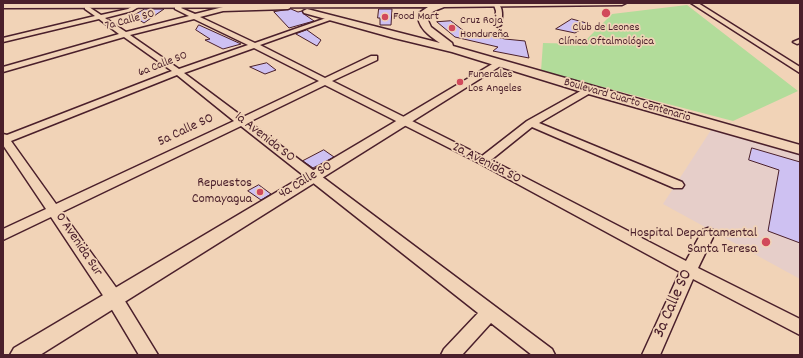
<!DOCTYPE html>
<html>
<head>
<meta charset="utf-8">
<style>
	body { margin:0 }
	#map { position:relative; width:803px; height:358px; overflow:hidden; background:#f1d3b7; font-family:Dekko,sans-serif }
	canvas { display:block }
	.frame { position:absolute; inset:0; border:4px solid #4a1f2b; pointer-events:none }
</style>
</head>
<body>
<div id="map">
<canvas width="803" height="358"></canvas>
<div class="frame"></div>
</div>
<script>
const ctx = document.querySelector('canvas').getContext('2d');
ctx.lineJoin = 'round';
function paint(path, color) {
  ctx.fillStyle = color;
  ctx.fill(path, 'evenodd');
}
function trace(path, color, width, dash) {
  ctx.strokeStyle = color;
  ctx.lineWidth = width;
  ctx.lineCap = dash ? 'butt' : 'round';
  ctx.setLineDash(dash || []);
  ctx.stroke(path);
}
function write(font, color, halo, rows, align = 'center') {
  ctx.font = font + ' Dekko,sans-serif';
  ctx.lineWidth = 3.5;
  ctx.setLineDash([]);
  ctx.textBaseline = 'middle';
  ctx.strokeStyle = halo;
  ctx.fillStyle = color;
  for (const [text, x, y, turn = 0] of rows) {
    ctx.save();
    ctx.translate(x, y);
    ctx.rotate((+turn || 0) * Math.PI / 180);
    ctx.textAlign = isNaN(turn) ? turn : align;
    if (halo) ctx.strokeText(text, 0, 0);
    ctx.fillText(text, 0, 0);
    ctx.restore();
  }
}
const built = new Path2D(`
	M711,130L800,155V279L663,204Z`);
const green = new Path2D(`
	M687,5L798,91L733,121L541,71L543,43L582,44L612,14Z`);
const building = new Path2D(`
	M145,9H164L144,23L133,16Z
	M291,9L298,12L302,11L304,14L314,21L289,28L274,12Z
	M379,9H392L391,25H380V18H378Z
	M572,19L590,24L575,33L556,29Z
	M451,21L469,35L479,33L505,39L525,41L529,58L493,51L498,47L455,37L437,22Z
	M199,25L241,44L223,49L205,40L210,39L196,30Z
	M307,30L321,40L317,46L296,34Z
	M267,63L276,70L265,74L250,67Z
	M752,148L800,162V243L768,231L779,170L749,160Z
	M324,150L334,157L313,168L303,161Z
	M259,185L271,194L261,200L248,191Z`);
const minor = new Path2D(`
	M179,3H186L181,8L195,14L223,7L290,6V8L288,9L223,11L200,17L255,43L329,17H333V19L260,45L325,78L371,56H377V60L332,81L482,156L527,121L586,88H592L593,90L592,92L539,123L682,182L684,185L682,188H674L532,127L491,160L686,261L703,230L708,228L713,230L715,233L698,268L800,319V335L693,279L660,355H642L680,272L479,163L325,85L249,122L552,349L555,355H532L491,323L462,355H441L444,349L478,313L241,126L62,212L120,293L158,355H139L108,303L51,217L3,240V229L46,209L3,145V134L7,135L172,71L124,37L3,72V67L119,34L99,19L3,42V38L95,16L85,9V7H89L101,15L128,9L136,4H140V6L132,11L105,18L126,32L189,16L175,9V7ZM194,19L248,45L179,69L130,35ZM254,48L319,81L243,117L184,73ZM177,75L234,121L56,204L11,141Z
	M497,3C504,7 502,18 501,25L498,27L495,25L496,11L494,5Z
	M691,3H698L800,67V73Z
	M800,39V43L797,44L793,42Z`);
const tertiary = new Path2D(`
	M499,60L502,61L504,63L502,65L40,355H10L14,348Z`);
const secondary = new Path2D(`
	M626,3L622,5L444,7L434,11L426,16L431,27L452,43L453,46L800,145V154L585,93L452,52L394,38L304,13L303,11L307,9L440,43C431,37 415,26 419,13L428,7L3,8V4Z`);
const markers = [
	[606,13,5,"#d1495b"],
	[385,17,4,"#d1495b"],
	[452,28,4,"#d1495b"],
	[460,82,4,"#d1495b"],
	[260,192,4,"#d1495b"],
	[766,242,5,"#d1495b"]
];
const farPoinames = [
	["Food Mart",393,17],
	["Cruz Roja",460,21],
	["Hondureña",460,35],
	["Club de Leones",606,28,"center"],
	["Clínica Oftalmológica",606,42,"center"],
	["Funerales",468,75],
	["Los Angeles",468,89]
];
const farStreetnames = [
	["7a Calle SO",130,21,-15],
	["6a Calle SO",163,65,-21],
	["Boulevard Cuarto Centenario",627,101,16]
];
const streetNames = [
	["5a Calle SO",186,131,-25],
	["1a Avenida SO",264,138,38],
	["2a Avenida SO",486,164,27],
	["4a Calle SO",306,181,-31],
	["0 Avenida Sur",78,245,56]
];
const poiNames = [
	["Repuestos",252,184],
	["Comayagua",252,200],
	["Hospital Departamental",757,234],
	["Santa Teresa",757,250]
];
const nearStreetnames = [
	["3a Calle SO",674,304,-66]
];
paint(built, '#e6cec9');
paint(green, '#b2dc9a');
paint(building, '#cec1f2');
trace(building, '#4a1f2b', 1);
trace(minor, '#4a1f2b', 3);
trace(tertiary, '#4a1f2b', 3);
trace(secondary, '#4a1f2b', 3);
paint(minor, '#f1d3b7');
paint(tertiary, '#f1d3b7');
paint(secondary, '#f1d3b7');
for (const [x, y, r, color] of markers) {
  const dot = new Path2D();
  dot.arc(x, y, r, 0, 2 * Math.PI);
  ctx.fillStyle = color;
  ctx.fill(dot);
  trace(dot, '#f1d3b7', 1.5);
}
write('12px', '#4a1f2b', '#f1d3b7', farPoinames, 'left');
write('12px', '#4a1f2b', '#f1d3b7', farStreetnames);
write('14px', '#4a1f2b', '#f1d3b7', streetNames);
write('14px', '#4a1f2b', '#f1d3b7', poiNames, 'right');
write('17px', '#4a1f2b', '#f1d3b7', nearStreetnames);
</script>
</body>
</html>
